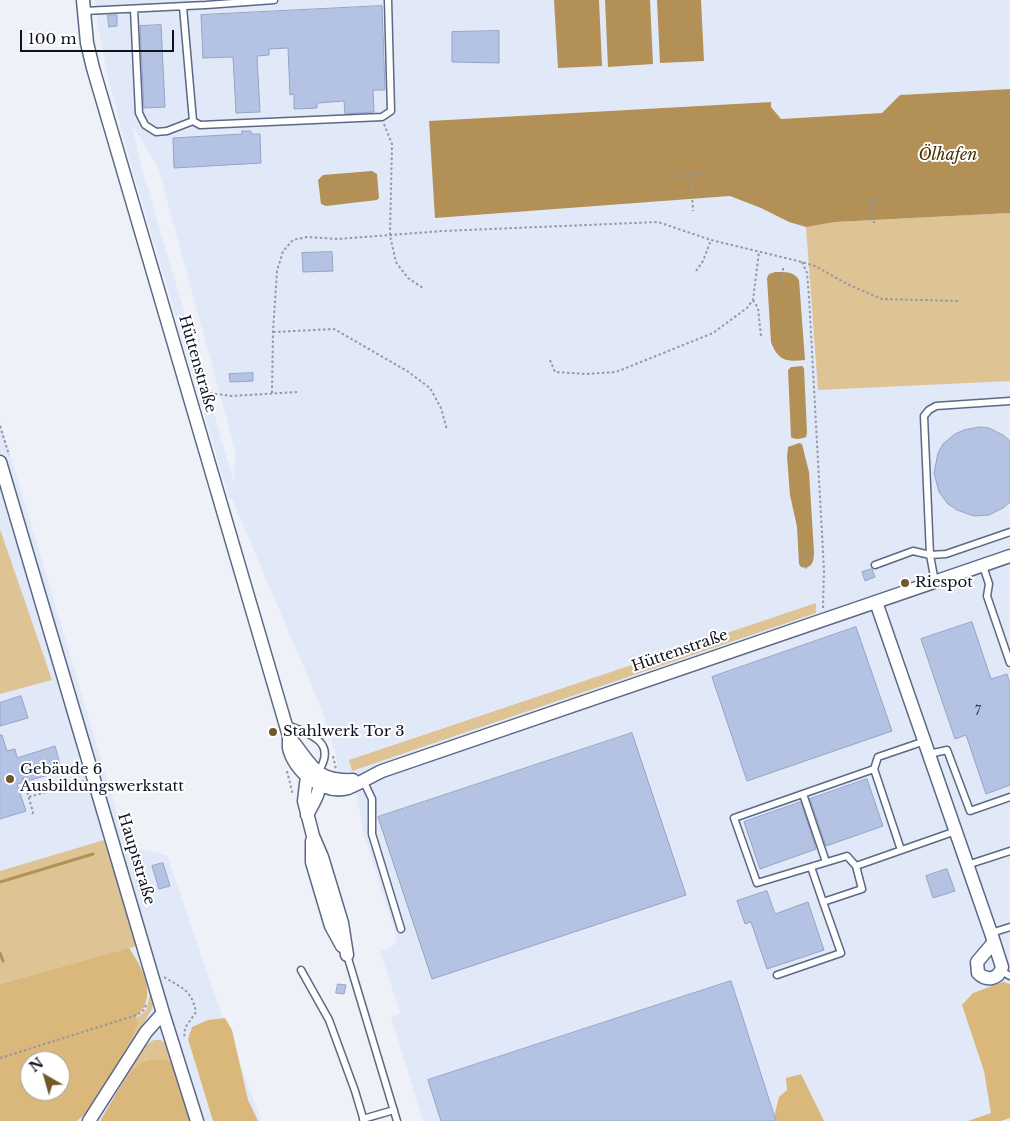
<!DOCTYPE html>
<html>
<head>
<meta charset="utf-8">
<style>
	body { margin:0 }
	#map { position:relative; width:1010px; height:1121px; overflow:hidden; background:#eef1f8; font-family:"Libre Baskerville",serif }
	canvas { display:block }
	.north { position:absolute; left:20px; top:1051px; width:50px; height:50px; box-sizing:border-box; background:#fff; border:1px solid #9fa1a5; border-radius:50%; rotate:322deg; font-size:14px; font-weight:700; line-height:20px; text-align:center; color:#0f131f }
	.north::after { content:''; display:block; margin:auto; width:18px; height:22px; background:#715829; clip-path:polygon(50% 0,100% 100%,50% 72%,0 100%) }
	.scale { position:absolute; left:20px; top:30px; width:154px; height:22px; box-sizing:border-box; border:2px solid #0f131f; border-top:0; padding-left:6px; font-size:15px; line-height:18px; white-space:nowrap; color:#0f131f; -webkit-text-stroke:4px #fff; paint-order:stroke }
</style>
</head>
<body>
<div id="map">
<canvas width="1010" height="1121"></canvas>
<div class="north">N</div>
<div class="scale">100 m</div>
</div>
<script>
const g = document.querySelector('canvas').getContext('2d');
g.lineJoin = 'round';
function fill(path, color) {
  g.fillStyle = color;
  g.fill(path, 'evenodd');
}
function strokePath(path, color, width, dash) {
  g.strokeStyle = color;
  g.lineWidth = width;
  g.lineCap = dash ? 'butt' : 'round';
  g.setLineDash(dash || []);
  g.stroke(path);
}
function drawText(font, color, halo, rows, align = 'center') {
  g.font = font + ' "Libre Baskerville",serif';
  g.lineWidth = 4;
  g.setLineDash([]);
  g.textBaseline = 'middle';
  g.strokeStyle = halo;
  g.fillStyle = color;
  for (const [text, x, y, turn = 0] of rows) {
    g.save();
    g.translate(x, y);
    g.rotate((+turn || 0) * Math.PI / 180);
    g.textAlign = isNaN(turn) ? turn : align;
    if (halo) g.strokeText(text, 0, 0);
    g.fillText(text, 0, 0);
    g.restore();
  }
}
const built = new Path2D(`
	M95 0H1010V89L900 95 882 113 781 119 771 107 770 102 429 121 436 218 730 196 761 208 789 222H835L1010 213V1121H423L391 1017 399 1014 400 1012 380 951 390 948 395 944 397 938 364 835 352 772 339 773 335 752 323 712 232 499 229 498 125 144 107 74 97 20ZM132 125 158 167 235 450 234 482 142 169Z
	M0 420 127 846 167 855 213 990 261 1121H0ZM30 1061H60V1091H30Z`);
const green = new Path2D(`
	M1010 213V381L818 390 806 227 835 222Z
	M0 529 52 680 0 694Z
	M816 603V613L352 771 349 760Z
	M104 840 137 946 0 984V871Z
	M148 982 154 999 152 1009 118 1066 139 1023 136 1018 146 1011 150 994Z
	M154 1040H160L166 1043 174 1063 137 1065 126 1077C133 1065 141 1046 154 1040Z`);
const forest = new Path2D(`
	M129 948C139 963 153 986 145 1005 143 1010 138 1013 136 1018L139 1023 118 1066 92 1108 77 1121H0V984ZM30 1061H60V1091H30Z
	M1003 982 1010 984V1118L1001 1121H968L991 1113 984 1071 962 1005 973 993Z
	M225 1018 232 1030 248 1100 258 1121H213L188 1039 192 1027 208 1020Z
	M149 1060H164L174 1063 193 1121H100L126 1077 137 1065Z
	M801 1074 824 1121H773L779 1097 787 1090 786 1078Z`);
const water = new Path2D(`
	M554 0H599L602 66 558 68Z
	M605 0H650L653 64 608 67Z
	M657 0H701L704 61 660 63Z
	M1010 89V213L835 222 806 227 789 222 761 208 730 196 435 218 429 121 771 102V107L781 119 882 113 900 95Z
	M372 171 377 174 379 198 377 200 326 206 321 204 318 180 323 175Z
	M775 272C784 272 794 271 799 280L805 360C787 362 778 361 771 342L767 278 769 274Z
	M802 366 804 368 807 433 806 437C802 439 794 440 791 437L788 370 791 367Z
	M799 443 802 444 809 472 814 552C814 561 812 570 801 567L799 564 797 527 790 495 787 457 788 447Z`);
const stream = new Path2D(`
	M0 882 93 854
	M0 953 3 961`);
const building = new Path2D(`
	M382 6 385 90H373L374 112 345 114 344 101 317 103V108L294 109V94L290 95 288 48 269 49V55L257 56 260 112 236 113 233 57 203 58 201 15Z
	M108 15H117V26L109 27Z
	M161 25 165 107 144 108 140 26Z
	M499 31V63L452 62V32Z
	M242 131H251V134H260L261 163 174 168 173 138 242 134Z
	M332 252 333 271 303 272 302 253Z
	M253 373V381L230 382 229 374Z
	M980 427 989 428 1003 435 1010 441V502L1003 508 989 515 974 516 957 510 948 504 939 492 934 473 938 453 943 444 955 434 964 430Z
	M872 569 875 577 865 581 862 572Z
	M972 622 991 679 1007 674 1010 684V785L986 794 966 735 955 739 921 639Z
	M856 627 892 731 747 781 712 677Z
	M21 696 28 718 0 726V703Z
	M632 733 686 895 432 979 378 817Z
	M0 735H2L7 751 15 749 17 758 55 746 62 771 17 784 26 811 0 819Z
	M867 779 883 826 826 846 810 799Z
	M801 802 816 849 760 869 744 822Z
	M163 863 170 886 159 889 152 866Z
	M947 869 955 891 933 898 926 876Z
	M767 891 775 914 808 902 824 950 767 969 751 922 745 924 737 901Z
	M731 981 776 1121H441L428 1080Z
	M338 984 346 985 344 994 336 993Z`);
const path = new Path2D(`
	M384 124 392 144 390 236 396 262 408 278 423 288
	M691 175 693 211
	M676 176 704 174
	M868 201 882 200
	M872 201 874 223
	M802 262 807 273 809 297 824 570 823 608
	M783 268V287
	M696 271 703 261 711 240
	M753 300 758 308 761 336
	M273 332 334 329 407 371 430 388 441 408 447 430
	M550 360 555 372 586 374 616 372 713 333 747 308 753 300 759 252
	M200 392 232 396 297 392
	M272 393 273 332 277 271 283 251 293 240 307 237 338 239 443 231 658 222 711 240 802 262 815 266 847 284 882 299 960 301
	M0 426 9 455
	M805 551 806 570
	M333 756 336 769
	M287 771 293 795
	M23 778 33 812 32 816
	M29 797 84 781
	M127 847C137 859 132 861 135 874 137 880 139 887 141 894
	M164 977C183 989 191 989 196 1012L185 1028 184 1039
	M0 1058 137 1015 144 1010 147 1003`);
const lane = new Path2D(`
	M183 7 193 121 200 125 382 117 391 111 388 0
	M134 9 139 113 145 125 156 132 167 131 193 121
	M84 11 206 5 274 0
	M875 565 913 551 930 555 946 554 1010 532
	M983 566 989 584 987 596 1010 663
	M935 582 930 555 924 416 929 410 936 406 1010 401
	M287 725C310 734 338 742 318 772
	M929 754 947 750 970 811 1010 797
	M874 769 734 818 757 883 847 856 856 866 956 831
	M363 780 372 799V834L401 929
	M803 794 826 862
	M901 850 874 769 878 757 925 741
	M967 865 1010 851
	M811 867 823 902
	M991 933 1010 927
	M347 955 397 1121
	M301 970 329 1020 355 1091 364 1121
	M1001 971 1010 976
	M777 975 841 953 823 902 862 889 856 866
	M363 1119 394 1110`);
const street = new Path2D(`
	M83 0 87 43 93 68 289 736C289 740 289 744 289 748 294 771 323 795 348 788 359 784 371 776 382 771L1010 556
	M0 462 163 1013 197 1121
	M876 602 991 933 1002 967C999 979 987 982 978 973L977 962 994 942
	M294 743C313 768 318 782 353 780
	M307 776 304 801 313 836 322 857 342 923 347 955
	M307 815C313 803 322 791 319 778
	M312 841V862L331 926 342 946
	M89 1121 146 1032 163 1013`);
const markers = [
	[905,583,5,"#715829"],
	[273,732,5,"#715829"],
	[10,779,5,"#715829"]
];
const numberNames = [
	["7",978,712]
];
const streetNames = [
	["Hüttenstraße",197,364,74],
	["Hüttenstraße",680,651,-19],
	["Hauptstraße",136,859,73]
];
const poiNames = [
	["Riespot",915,583],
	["Stahlwerk Tor 3",283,732],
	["Gebäude 6",20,770],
	["Ausbildungswerkstatt",20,787]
];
const waterNames = [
	["Ölhafen",948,155]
];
fill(built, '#e1e9f9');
fill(green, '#dec394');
fill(forest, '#dab77b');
fill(water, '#b39156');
strokePath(stream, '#b39156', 3);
fill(building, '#b4c3e4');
strokePath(building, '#96a4c4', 1);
strokePath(lane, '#5b6886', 9);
strokePath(street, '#5b6886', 15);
strokePath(path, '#9498a1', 2, [2.5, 2.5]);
strokePath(lane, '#fff', 6);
strokePath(street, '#fff', 12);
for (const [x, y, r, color] of markers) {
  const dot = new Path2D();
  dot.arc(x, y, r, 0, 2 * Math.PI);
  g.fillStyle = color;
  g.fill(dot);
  strokePath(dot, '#fff', 2);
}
drawText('12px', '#383f50', null, numberNames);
drawText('15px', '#0f131f', '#fff', streetNames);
drawText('15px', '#0f131f', '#fff', poiNames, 'left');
drawText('italic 16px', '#483000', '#fff', waterNames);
</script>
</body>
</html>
